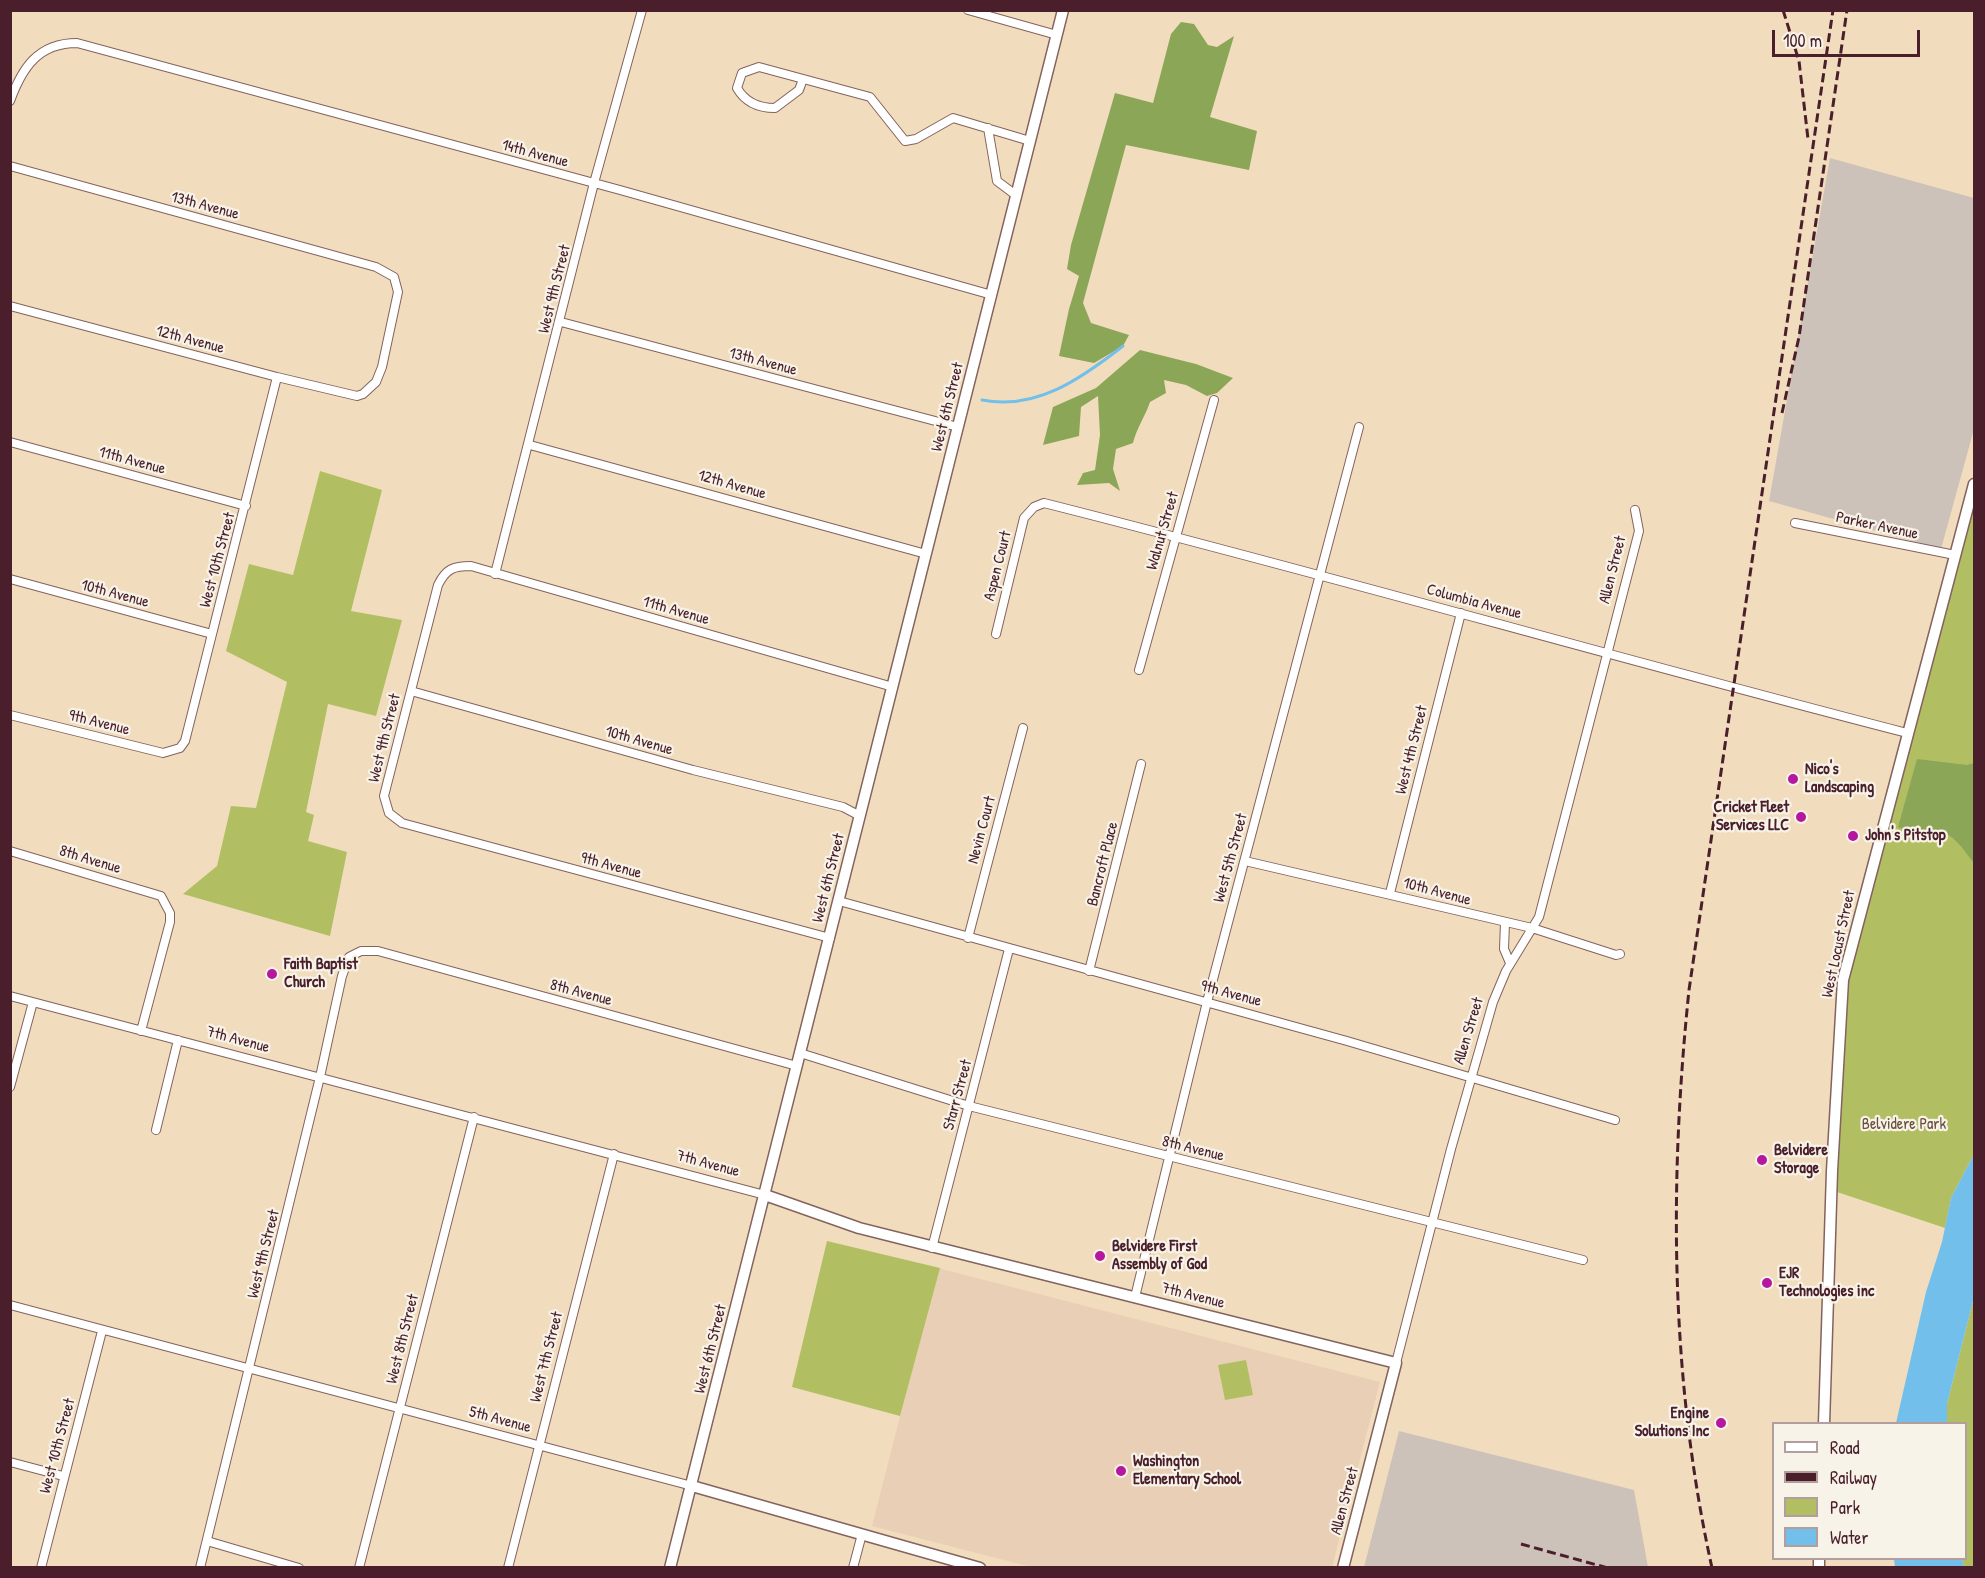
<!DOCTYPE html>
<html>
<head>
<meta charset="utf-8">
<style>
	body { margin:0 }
	#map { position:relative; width:1985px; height:1578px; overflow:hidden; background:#f1ddbd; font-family:"Patrick Hand",sans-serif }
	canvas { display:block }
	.frame { position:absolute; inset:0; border:12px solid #4a1f2b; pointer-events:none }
	.legend { position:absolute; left:1772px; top:1422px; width:195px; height:138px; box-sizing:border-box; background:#f7f3e8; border:2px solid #b29e9c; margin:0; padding:8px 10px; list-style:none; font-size:18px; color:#4a1f2b }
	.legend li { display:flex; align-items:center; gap:12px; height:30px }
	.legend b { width:30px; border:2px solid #b29e9c }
	.scale { position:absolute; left:1772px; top:30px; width:148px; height:27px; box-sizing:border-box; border:3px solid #4a1f2b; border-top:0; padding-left:8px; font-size:18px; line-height:21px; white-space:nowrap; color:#4a1f2b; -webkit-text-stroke:4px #f7f3e8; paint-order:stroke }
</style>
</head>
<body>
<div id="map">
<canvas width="1985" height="1578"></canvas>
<div class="frame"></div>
<ul class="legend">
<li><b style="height:8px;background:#fff"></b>Road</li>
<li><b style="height:8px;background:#4a1f2b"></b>Railway</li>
<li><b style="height:16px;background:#b1bf62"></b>Park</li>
<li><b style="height:16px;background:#72bfec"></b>Water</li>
</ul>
<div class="scale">100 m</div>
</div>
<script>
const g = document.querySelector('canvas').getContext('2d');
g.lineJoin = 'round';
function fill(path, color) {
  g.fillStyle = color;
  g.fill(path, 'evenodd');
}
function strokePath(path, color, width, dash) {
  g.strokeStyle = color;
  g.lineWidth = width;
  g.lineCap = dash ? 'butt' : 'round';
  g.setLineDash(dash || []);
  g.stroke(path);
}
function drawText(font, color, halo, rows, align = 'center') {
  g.font = font + ' "Patrick Hand",sans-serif';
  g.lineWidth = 4.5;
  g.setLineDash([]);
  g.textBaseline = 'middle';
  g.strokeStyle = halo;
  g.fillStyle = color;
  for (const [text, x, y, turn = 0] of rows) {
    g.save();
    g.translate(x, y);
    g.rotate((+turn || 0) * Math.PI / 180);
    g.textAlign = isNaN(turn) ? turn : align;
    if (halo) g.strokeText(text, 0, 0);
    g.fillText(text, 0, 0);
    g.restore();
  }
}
const built = new Path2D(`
	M938 1268 1380 1382 1332 1567H1031L872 1526Z`);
const industrial = new Path2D(`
	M1830 158 1974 198V429L1941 549 1769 501Z
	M1399 1431 1634 1490 1648 1567H1364Z`);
const green = new Path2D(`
	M320 471 382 490 351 611 402 620 376 716 328 704 306 812 314 815 308 841 347 852 330 936 183 894 217 866 231 806 256 808 287 682 226 651 249 564 293 575Z
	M1974 484V1154L1951 1198 1945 1228 1831 1190 1843 980Z
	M827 1241 940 1268 900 1416 792 1387Z
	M1974 1297V1567H1964L1962 1559 1966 1558V1424H1947V1404Z
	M1246 1360 1253 1395 1225 1400 1218 1365Z`);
const forest = new Path2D(`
	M1181 22 1194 24 1208 45 1217 47 1234 36 1210 117 1257 131 1249 170 1126 145 1083 303 1091 323 1129 335 1123 346 1094 363 1059 356 1069 309 1079 276 1067 269 1071 245 1115 93 1153 103 1171 34Z
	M1140 350 1196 364 1233 378 1217 393 1207 396 1186 385 1164 380 1166 393 1150 402C1145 417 1137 427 1133 443L1116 449 1113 469 1120 491 1109 483 1077 485 1083 473 1095 470 1100 435 1098 396 1081 407 1079 436 1043 445 1053 407 1096 388Z
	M1917 759 1967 765 1974 763V863C1964 851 1956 836 1940 831 1924 827 1920 838 1898 827Z`);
const water = new Path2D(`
	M1974 1154V1297L1947 1404V1423H1896L1926 1292 1942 1242 1951 1198Z
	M1894 1559H1962L1964 1567H1895Z`);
const stream = new Path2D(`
	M982 400C1036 411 1082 378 1123 346`);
const street = new Path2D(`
	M968 10 1057 35
	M803 79 799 90 775 108C759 108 745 102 737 88L742 73 759 67 870 97 905 141 916 139 953 118 1030 141
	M10 101C22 68 38 43 77 43L620 190 992 295
	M988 128 997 181 1017 196
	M10 166 376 267 394 277 398 292 382 367 376 382 363 394 357 396 277 377 10 306
	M561 322 958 427
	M10 442 246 506
	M530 445 926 554
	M1795 523 1955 555
	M495 574 594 183 642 10
	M10 579 212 634
	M996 634 1024 518 1034 507 1044 503C1333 576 1619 659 1907 733
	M1139 670 1214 400
	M411 691 693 770 843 807 860 816
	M10 715 163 753 180 748 185 741 277 377
	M10 851 161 896 170 913V922L141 1031
	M1245 861 1532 928 1616 955 1620 954
	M1390 893 1461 613
	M839 901 1347 1041 1615 1120
	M1505 923 1504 949 1510 963
	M830 938 402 823 389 813 384 796 438 585C446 569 453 566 471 566L893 687
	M968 938 1023 728
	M1089 971 1141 764
	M10 996 765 1195
	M800 1053 969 1106 1583 1260
	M10 1087 33 1002
	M156 1130 178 1040
	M932 1248 1009 949
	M1135 1297 1207 1002 1359 427
	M10 1305 692 1486
	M1396 1363 1451 1149 1493 1002 1506 971 1539 917 1639 531 1635 510
	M10 1462 63 1476
	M207 1541 299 1568
	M41 1568 102 1331
	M200 1568 320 1077 342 976 349 957 361 951H378L797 1066
	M359 1568 474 1117
	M508 1568 614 1154
	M853 1568 862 1534`);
const secondary = new Path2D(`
	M765 1195 859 1228 1396 1363 1343 1568
	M1824 1424 1832 1171 1843 980 1974 484
	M692 1486 980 1568
	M670 1568 1063 10
	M1819 1568V1558`);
const rail = new Path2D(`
	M1783 10 1799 61 1808 139
	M1782 413 1799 337 1847 10
	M1521 1544 1608 1568
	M1712 1568C1670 1377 1669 1183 1689 990L1833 10`);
const markers = [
	[1793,779,6,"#b5179e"],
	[1801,817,6,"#b5179e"],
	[1853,836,6,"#b5179e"],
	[272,974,6,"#b5179e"],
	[1762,1160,6,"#b5179e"],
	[1100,1256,6,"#b5179e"],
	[1767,1283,6,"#b5179e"],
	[1721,1423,6,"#b5179e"],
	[1121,1471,6,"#b5179e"]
];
const streetNames = [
	["14th Avenue",535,154,15],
	["13th Avenue",205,206,15],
	["West 9th Street",555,289,-76],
	["12th Avenue",190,340,15],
	["13th Avenue",763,362,15],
	["West 6th Street",948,407,-76],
	["11th Avenue",132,461,15],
	["12th Avenue",732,485,16],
	["Parker Avenue",1877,526,12],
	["Walnut Street",1163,531,-74],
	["West 10th Street",218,560,-75],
	["Aspen Court",998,566,-76],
	["Allen Street",1613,570,-76],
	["10th Avenue",115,594,15],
	["Columbia Avenue",1474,602,15],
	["11th Avenue",676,611,16],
	["9th Avenue",99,723,14],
	["West 9th Street",385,738,-76],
	["10th Avenue",639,741,16],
	["West 4th Street",1412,750,-76],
	["Nevin Court",982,830,-75],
	["West 5th Street",1231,858,-75],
	["8th Avenue",90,860,17],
	["Bancroft Place",1103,864,-76],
	["9th Avenue",611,866,15],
	["West 6th Street",829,878,-76],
	["10th Avenue",1437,892,15],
	["West Locust Street",1839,944,-78],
	["8th Avenue",581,993,15],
	["9th Avenue",1231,994,15],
	["Allen Street",1469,1031,-73],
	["7th Avenue",238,1040,15],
	["Starr Street",958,1095,-75],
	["8th Avenue",1193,1149,14],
	["7th Avenue",708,1164,15],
	["West 9th Street",264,1254,-76],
	["7th Avenue",1193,1296,14],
	["West 8th Street",403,1339,-76],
	["West 6th Street",711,1349,-76],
	["West 7th Street",547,1357,-76],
	["5th Avenue",500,1420,15],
	["West 10th Street",58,1446,-75],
	["Allen Street",1345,1501,-75]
];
const poiNames = [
	["Nico's",1805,770],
	["Landscaping",1805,788],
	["Cricket Fleet",1789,808,"right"],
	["Services LLC",1789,826,"right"],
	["John's Pitstop",1865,836],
	["Faith Baptist",284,965],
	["Church",284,983],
	["Belvidere",1774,1151],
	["Storage",1774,1169],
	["Belvidere First",1112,1247],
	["Assembly of God",1112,1265],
	["EJR",1779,1274],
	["Technologies inc",1779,1292],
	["Engine",1709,1414,"right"],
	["Solutions Inc",1709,1432,"right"],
	["Washington",1133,1462],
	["Elementary School",1133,1480]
];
const parkNames = [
	["Belvidere Park",1904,1125]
];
fill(built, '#e8cfb5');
fill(industrial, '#cdc2b9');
fill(green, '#b1bf62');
fill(forest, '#8ca658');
fill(water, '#72bfec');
strokePath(stream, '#72bfec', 3);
strokePath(street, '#84625e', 10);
strokePath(secondary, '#84625e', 13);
strokePath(street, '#fff', 8);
strokePath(secondary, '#fff', 10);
strokePath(rail, '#4a1f2b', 3, [9, 4.5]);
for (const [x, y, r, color] of markers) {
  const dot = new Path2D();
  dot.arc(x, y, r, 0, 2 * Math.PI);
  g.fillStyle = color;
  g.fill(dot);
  strokePath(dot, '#f7f3e8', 2);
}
drawText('16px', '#4a1f2b', '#f7f3e8', streetNames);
drawText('bold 16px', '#4a1f2b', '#f7f3e8', poiNames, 'left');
drawText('16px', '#694f3c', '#f7f3e8', parkNames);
</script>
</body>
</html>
